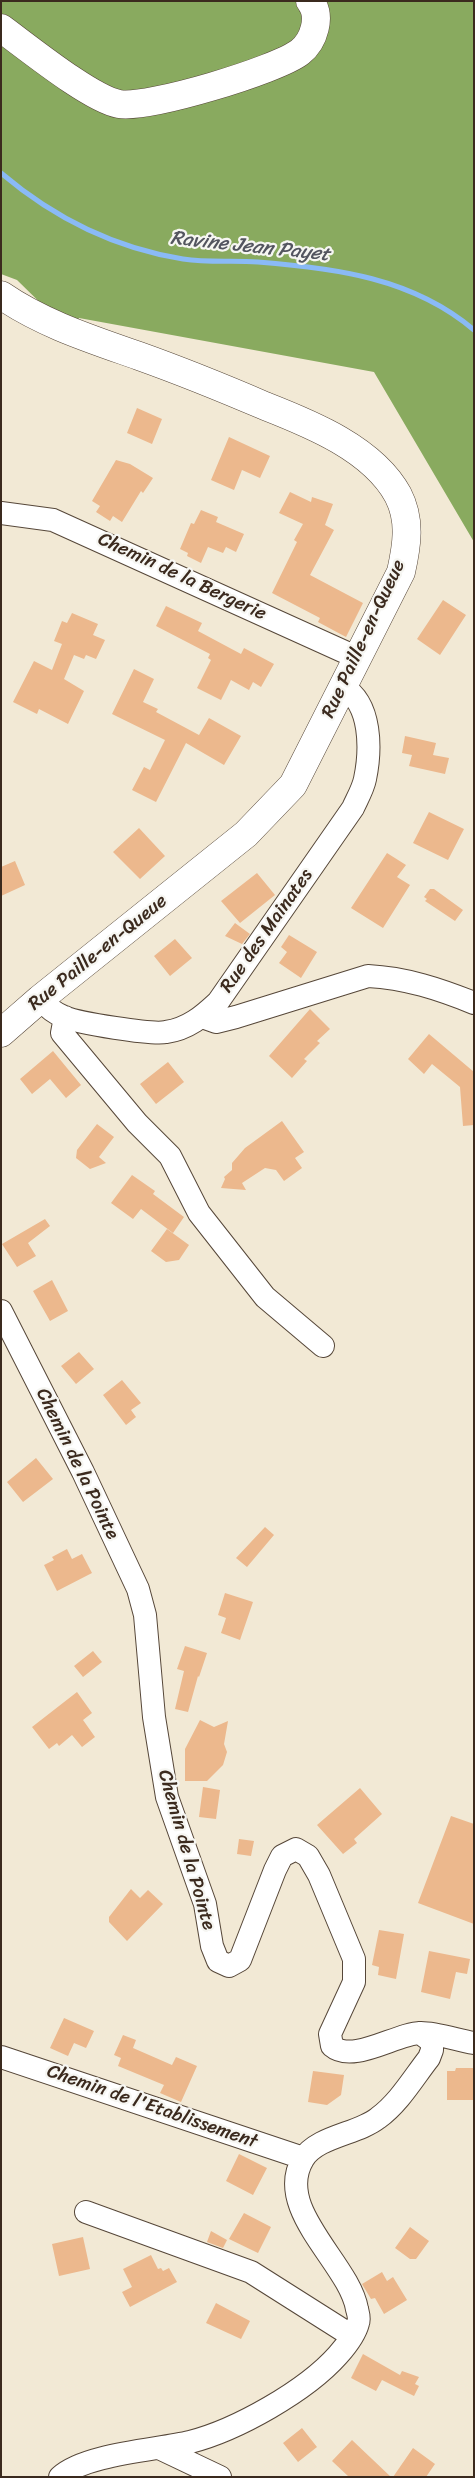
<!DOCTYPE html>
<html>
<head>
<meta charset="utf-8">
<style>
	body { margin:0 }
	#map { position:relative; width:475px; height:2478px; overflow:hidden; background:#f2e9d5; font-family:Sriracha,sans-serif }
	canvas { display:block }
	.frame { position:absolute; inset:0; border:2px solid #3b2a1e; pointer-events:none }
</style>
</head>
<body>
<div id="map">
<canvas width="475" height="2478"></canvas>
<div class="frame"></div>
</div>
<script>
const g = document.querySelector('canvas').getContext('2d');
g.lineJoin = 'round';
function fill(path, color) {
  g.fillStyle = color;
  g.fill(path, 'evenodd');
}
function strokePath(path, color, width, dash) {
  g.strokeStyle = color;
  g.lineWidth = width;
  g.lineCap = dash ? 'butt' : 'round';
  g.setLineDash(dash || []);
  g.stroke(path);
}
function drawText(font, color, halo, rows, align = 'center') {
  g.font = font + ' Sriracha,sans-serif';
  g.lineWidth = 4.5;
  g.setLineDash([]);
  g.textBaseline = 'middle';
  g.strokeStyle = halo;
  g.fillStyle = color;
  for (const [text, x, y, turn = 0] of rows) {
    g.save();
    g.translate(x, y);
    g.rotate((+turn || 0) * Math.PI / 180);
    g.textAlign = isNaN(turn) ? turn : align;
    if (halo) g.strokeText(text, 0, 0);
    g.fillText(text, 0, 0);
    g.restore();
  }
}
const forest = new Path2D(`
	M1 1H474V542L374 372 79 318 71 333 17 280 1 274Z`);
const stream = new Path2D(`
	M1 173C54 218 114 248 183 259 210 263 233 260 258 262 335 268 413 278 474 330`);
const building = new Path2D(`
	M137 408 162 419 152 444 127 433Z
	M229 437 270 456 260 478 242 470 234 490 211 480Z
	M116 460 130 464 153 478 143 493 141 491 122 522 113 516 110 521 96 512 100 506 92 501Z
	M290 492 311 502 312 497 333 504 325 525 334 530 310 575 363 603 346 637 318 622 320 618 272 593 297 542 294 540 303 524 279 513Z
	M201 510 218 517 216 522 244 534 236 552 226 547 223 553 208 547 201 563 187 556 188 553 180 549 191 523 194 524Z
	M443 600 466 615 440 655 417 639Z
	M166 606 202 623 198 631 241 654 244 648 274 664 261 687 253 682 249 690 231 680 221 700 197 688 211 660 208 658 210 654 156 626Z
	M72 613 98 624 93 635 105 640 96 659 86 655 84 659 74 655 64 679 84 691 68 724 39 709 37 714 13 702 34 661 52 670 62 644 54 641 62 621 67 623Z
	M134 669 154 679 143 702 158 709 156 712 199 735 209 718 241 736 224 765 186 743 156 802 132 790 144 767 150 770 165 740 112 714Z
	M405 736 436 743 433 755 449 758 445 774 409 766 412 755 402 753Z
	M429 812 464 829 448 860 413 843Z
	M139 828 165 856 140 879 113 852Z
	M387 853 406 865 397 877 410 885 383 928 351 908Z
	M15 861 25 885 1 896V867Z
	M257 873 275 895 240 923 221 901Z
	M430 889H434L463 910 455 921 425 901 427 899 424 897Z
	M235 923 250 934 242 944 225 936Z
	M289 935 317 952 301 978 279 963 287 952 281 947Z
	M175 939 192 958 170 976 154 956Z
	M310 1009 330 1029 317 1041 320 1043 304 1059 307 1061 292 1078 269 1056Z
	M429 1034 474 1072V1125L463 1126 460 1087 432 1064 424 1074 408 1059Z
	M53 1051 81 1085 66 1098 50 1079 32 1094 20 1079Z
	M168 1062 184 1082 156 1104 140 1084Z
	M282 1121 304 1152 295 1158 302 1168 284 1181 276 1170 265 1168 242 1183 246 1190 221 1188 225 1179 224 1177 232 1170V1163L245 1148Z
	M97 1124 114 1137 99 1157 106 1163 90 1169 76 1158 77 1150Z
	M132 1175 155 1191 153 1194 184 1217 173 1233 141 1209 133 1219 111 1203Z
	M45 1219 50 1226 28 1243 36 1256 17 1267 2 1244Z
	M167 1229 189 1245 179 1260 166 1262 151 1251Z
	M52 1280 68 1311 50 1321 33 1291Z
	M79 1352 94 1369 76 1384 61 1366Z
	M122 1380 141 1403 131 1410 136 1417 126 1425 103 1395Z
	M36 1458 53 1479 23 1502 7 1482Z
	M265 1527 274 1535 247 1567 236 1558Z
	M67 1549 72 1559 82 1554 92 1573 57 1591 44 1565 54 1560 52 1557Z
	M225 1593 253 1602 240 1640 221 1633 226 1618 218 1615Z
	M185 1646 207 1653 199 1677 198 1676 188 1712 175 1709 184 1671 177 1669Z
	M93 1651 102 1662 83 1677 74 1666Z
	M77 1692 92 1713 83 1720 95 1737 82 1747 72 1735 59 1746 57 1743 49 1749 32 1727Z
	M200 1720 214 1727 228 1721 224 1744 227 1752 223 1765 207 1781H185V1749Z
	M203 1787 220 1790 216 1819 199 1817Z
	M360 1788 382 1814 354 1839 357 1843 343 1854 317 1825Z
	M451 1816 474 1824V1924L418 1903Z
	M239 1839 254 1841 251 1856 237 1854Z
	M131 1889 140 1898 148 1890 163 1904 127 1941 109 1922V1917Z
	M379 1930 404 1934 396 1979 378 1975 379 1967 372 1965Z
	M429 1951 470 1959 467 1974 456 1972 450 1999 421 1992Z
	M64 2018 94 2031 86 2048 74 2043 68 2056 50 2048Z
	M123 2035 136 2040 133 2048 172 2065 176 2057 197 2066 181 2102 160 2093 164 2085 118 2066 121 2058 114 2055Z
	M456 2068H474V2100H447V2071H455Z
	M313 2071 344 2075 341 2095 327 2105 308 2102Z
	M239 2154 267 2168 253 2195 226 2181Z
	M244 2213 271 2227 258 2253 229 2239Z
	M410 2227 429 2241 416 2259H410L395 2248Z
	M211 2231 227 2240 223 2248 207 2242Z
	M83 2237 90 2269 59 2276 52 2244Z
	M151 2255 158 2269 161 2268 163 2271 169 2268 177 2282 130 2307 122 2292 132 2287 123 2269Z
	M382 2272 387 2281 393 2277 407 2300 384 2314 375 2298 371 2299 362 2284Z
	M216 2303 250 2321 241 2339 206 2323Z
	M363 2354 400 2375 402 2371 419 2377 415 2384 419 2386 414 2396 382 2380 376 2391 351 2378Z
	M302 2428 317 2447 298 2462 283 2443Z
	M352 2440 391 2477H349L332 2461Z
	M413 2448 435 2464 426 2477H393Z`);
const minor = new Path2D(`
	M1 513 53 520 358 658
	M40 999C46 1006 54 1013 64 1017 78 1023 152 1035 166 1032 188 1029 203 1016 218 1002L353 808C357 799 363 789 365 779 371 750 372 704 343 687
	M65 1017 62 1033 137 1123 170 1156 199 1213 265 1297 323 1346
	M202 1017 216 1022 236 1017 368 976C406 978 439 989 474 1003
	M1 1311 83 1472 138 1589 145 1615 154 1717 167 1797 205 1904 212 1946 218 1961 229 1966 240 1960 275 1870 282 1856 296 1849 308 1856 319 1875 354 1959V1982L330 2034 332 2046C353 2064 397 2033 421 2033 437 2033 457 2040 474 2043
	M1 2057 303 2158
	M86 2212 251 2272 352 2336
	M159 2448 220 2477
	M60 2477C85 2454 156 2450 190 2442 237 2430 306 2391 338 2355 346 2346 355 2335 358 2323 360 2319 358 2313 357 2309 349 2263 273 2209 303 2159 317 2136 358 2134 378 2118 399 2103 414 2077 429 2058L432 2050V2042L420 2033`);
const major = new Path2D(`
	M1 28C27 47 91 99 119 104 148 109 277 70 300 52 314 41 322 16 310 1
	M1 295C43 324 91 339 139 356 181 371 223 388 265 406 311 424 373 449 398 495 411 520 407 545 401 572L293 785 246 834 40 999 1 1033`);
const streetNames = [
	["Chemin de la Bergerie",182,577,25],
	["Rue Paille-en-Queue",364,639,-65],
	["Rue des Mainates",267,931,-55],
	["Rue Paille-en-Queue",98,953,-39],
	["Chemin de la Pointe",77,1464,64],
	["Chemin de la Pointe",186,1850,74],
	["Chemin de l'Etablissement",152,2107,19]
];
const waterNames = [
	["Ravine Jean Payet",250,247,6]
];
fill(forest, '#89aa5f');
strokePath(stream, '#8abaf6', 5);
fill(building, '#ecb88d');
strokePath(minor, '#564739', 24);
strokePath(major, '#564739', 29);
strokePath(minor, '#fff', 22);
strokePath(major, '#fff', 28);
drawText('19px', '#3b2a1e', '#f6f6f2', streetNames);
drawText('italic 20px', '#53555f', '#f6f6f2', waterNames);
</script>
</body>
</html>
